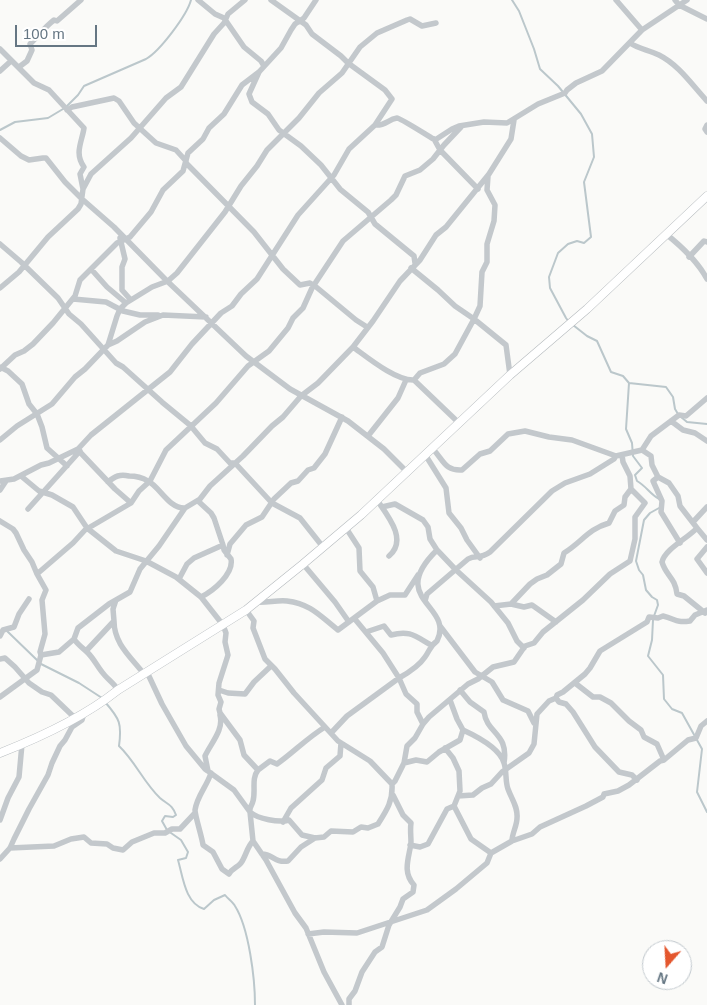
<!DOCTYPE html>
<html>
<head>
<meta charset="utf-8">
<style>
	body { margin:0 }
	#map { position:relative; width:707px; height:1005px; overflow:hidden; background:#fafaf8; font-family:Helvetica,sans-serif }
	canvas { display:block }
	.north { position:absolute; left:642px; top:940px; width:50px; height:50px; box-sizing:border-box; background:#fff; border:1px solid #c1c8cd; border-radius:50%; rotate:199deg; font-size:14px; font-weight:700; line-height:20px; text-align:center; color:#657683 }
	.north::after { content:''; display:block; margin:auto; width:18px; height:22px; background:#e4572e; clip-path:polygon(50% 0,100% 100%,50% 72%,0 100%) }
	.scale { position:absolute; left:15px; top:25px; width:82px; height:22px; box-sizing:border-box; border:2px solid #657683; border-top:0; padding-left:6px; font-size:15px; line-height:18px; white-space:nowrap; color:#657683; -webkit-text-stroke:4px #fff; paint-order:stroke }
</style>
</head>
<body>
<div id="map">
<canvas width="707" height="1005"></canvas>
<div class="north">N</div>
<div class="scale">100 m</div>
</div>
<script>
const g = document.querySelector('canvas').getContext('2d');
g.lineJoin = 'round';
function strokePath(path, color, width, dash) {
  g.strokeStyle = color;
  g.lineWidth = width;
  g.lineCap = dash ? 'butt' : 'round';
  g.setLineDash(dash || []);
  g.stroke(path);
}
const stream = new Path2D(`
	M512 0 519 11 534 49 540 69 558 86 581 114 592 134 594 157 584 182 591 237 584 243 577 241 568 244 558 253 549 277 550 288 566 318 569 322
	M67 106 78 95 84 86 146 59C160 51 187 15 191 0
	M0 130 15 122 48 118 63 109
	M573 325 587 336 597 341 611 372 623 376 629 383 666 387 673 397 675 409 678 414
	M629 383 626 429 632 443 633 456 642 468 635 475 637 481C646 486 650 494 659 499
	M681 417 687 422 707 424
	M654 616 658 605 657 600 652 597 646 590 643 575 639 570 636 561 644 520 650 513 659 508
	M653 620 652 640 648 656 663 675 664 699 672 709 682 713 702 749 697 792 707 812
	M7 631 38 661
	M41 664 79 683 102 698
	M105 702C120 719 122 724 119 746 135 761 144 783 160 798 168 805 172 804 176 815L173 817 165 816 162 821 167 830
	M171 833 181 840 188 852 186 858 178 860C183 877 185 903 204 909L214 900 225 895C228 899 233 902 235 906 249 928 255 979 255 1005`);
const minor = new Path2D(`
	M198 0 215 14 224 18 244 47 261 61 264 66
	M616 0 642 30
	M675 0 679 5 707 19
	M630 43C639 49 649 50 659 55 679 65 692 85 707 101
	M0 49 34 83 49 90 84 128C82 142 74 153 84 167L80 174 83 189
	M19 67 27 61 32 50 30 44C38 36 46 26 54 20L57 21 81 0
	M0 71 11 61
	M259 72 249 94 252 102 268 114 279 130 301 146 321 165 340 189 368 212 375 224 414 256 415 263
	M67 110 72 107 114 98 119 101 134 123 156 143 176 150 186 161
	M375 125C386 126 388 119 397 118 400 118 430 137 435 140L452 129 459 126 484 122 507 123 538 104 565 93 567 90 576 83 602 71 642 30 687 0
	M707 125 705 129 707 132
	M0 138 21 156 29 160 43 158H46L65 182 82 199 114 227 166 280 246 356 290 389 348 421 384 449 408 473
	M434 139 440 150 478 189
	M186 163 254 232 283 269 300 285 310 283 315 286 356 320 367 327
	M666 234C681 246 698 262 707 279
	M120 238 125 259 122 267V290L130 299
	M0 244 21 262 58 298 69 314 81 324 116 363 123 367 162 402 190 425 205 443 217 449 230 463H235L272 503 300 518 323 547
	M689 257 704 241 707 242
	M411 268 438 290 455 306 474 319 506 345 510 375
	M91 269 107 287 126 303
	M0 288 19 272 48 237 78 209 81 204 83 189 91 174 131 138 166 98 181 87 214 34 224 23 228 14 245 0
	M73 299 106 302 123 311 140 315H158
	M108 345 117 316 120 309 126 303 152 287 168 281 177 273 225 212 241 186 257 166 267 150 299 118 319 93 342 73 360 47 377 33 407 20 410 19 422 26 436 23
	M353 347C367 357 396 381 414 380L460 424
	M0 367 8 371 22 384 29 404 37 414 42 427 47 448 67 466
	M0 369 15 355 24 351 33 344 53 323 75 296 80 280 117 243 130 237 151 212 163 190 183 171 188 153 203 139 209 128 224 114 242 85 259 72 281 48 291 30 295 24 304 18 316 0
	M414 380 420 373 444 364 455 354 474 319 480 306 482 272 487 262V244L494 221 495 205 487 190 488 176
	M671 421 683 430 695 433 707 441
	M368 436 398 398 406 380
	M0 440 17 426 52 404 75 377 85 369 108 345 117 341 145 322 163 315 206 317
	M433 449C444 461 445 471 462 470L480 454 490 451 508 434 525 431 549 437 572 440 616 456 642 450 651 436 679 415 686 416 707 398
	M78 450 115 489 131 503
	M642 450 651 456 652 465 658 477 669 483 678 496 680 506 697 528C688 538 665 549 662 562 666 576 675 577 677 594L684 596 705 613
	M426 456 446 488 449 513 461 528 467 540 480 558
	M21 476 39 491 52 495 73 507 87 528 116 551 146 561 176 577 201 597
	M658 477 653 481 662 501 661 512 680 543
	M0 481 14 479 41 465 49 463 78 449 91 435 170 372 192 344 221 313 232 306 241 294 257 279 298 215 334 175 349 149 375 125 392 99 385 90 348 63 341 56 312 34 306 25 271 0
	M108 482C115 476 120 474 129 476 136 476 143 478 148 481 160 487 169 509 185 508
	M0 490 6 481
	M377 500C388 516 408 540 389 556
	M382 507 395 504 423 520 428 527 430 539 437 550 456 570 491 602 508 623 517 641 524 648
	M28 509 80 451
	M0 521 13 529 16 533 24 550 32 562 37 574
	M693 522 707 507
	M697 528 707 540
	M223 545 224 550 231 559C234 574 213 591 201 597L223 625 226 633 225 642 228 655 219 683 218 695 221 702 219 709 220 713 240 740 244 755 258 770C251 779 256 790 253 801 252 806 249 807 250 812 258 819 279 823 289 820L302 835 315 838 324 837 331 831 353 832 361 827 368 828 378 824C387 810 393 801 392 784
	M707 547 697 559 707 573
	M227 555 230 544 246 525 262 517 274 499 291 483 298 481 308 470 314 468 325 454 342 417
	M303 564 335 602 349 622
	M179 579 187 564 194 558 223 545 214 518 211 513 198 501
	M377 601 390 595H405L418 575
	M425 601 427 594 468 559C476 554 479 560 490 552L552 491 565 483 590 474 614 459 616 456
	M255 602C267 603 276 600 287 601 311 604 320 616 338 630L377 601 373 587 360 571 359 548 346 528
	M511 604 530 584 537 579 547 575 561 564 564 553C582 542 588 529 609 523L615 511 624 505 625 497 631 489
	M494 606 511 604 524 607 532 605 556 622
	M246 610 254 621 253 628 265 659 275 669 294 693 338 741 370 761 392 784 395 781 404 763 407 746 415 738 423 724 429 717 468 684 478 679 493 667 514 662 525 646 534 643 543 632 583 600 610 574 630 561 635 539V517L645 503 631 489 630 476 623 462 622 455
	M354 618 383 653 399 678C408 673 419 666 425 657 430 650 430 646 437 641 455 605 386 600 437 550
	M114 621C114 644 131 657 144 674
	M440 626 475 672 492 682 503 700 528 711 534 723
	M366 632 384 626 391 635C410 630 415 636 431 645
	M0 636 3 630 14 627 19 614 29 599
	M86 651 114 621 113 609 116 600
	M41 655 40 652 45 634 42 600 46 590 37 574 73 543 85 530 131 503 139 491 150 481 166 450 216 403 248 366 269 351 288 328 293 318 303 308 312 288 343 241 391 200 396 195 405 176 420 170 433 159 444 145 461 127
	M0 659 5 658 15 667 29 683 42 692 51 695 75 718
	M147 672 162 704 186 746 205 769 234 790 250 812 253 841 266 860 295 913 306 928 324 972 342 1005
	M118 690C114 683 107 679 102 672 97 666 94 659 88 653 83 648 78 645 74 639L78 628 109 604 130 592 140 569 159 546 185 508 200 499 210 486 243 456 272 426 283 417 301 396 318 383 353 347 373 321 400 281 420 260 436 235 446 227 489 174 511 139 514 120
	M219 690 228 693 245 694 254 682 271 666
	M460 690 470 702 484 712C487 734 509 733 504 763
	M0 697 37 670 41 655 59 652 74 639
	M556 698 559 702 566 704 573 712 595 747 619 772 632 775 637 780
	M331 733 347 716 399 678 406 694 417 704V712L423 724
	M664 760 688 740 696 738 701 726 707 721
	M404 763 416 760 427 762 439 752 460 740 463 730 457 719 450 700
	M258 770 270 761 277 764C294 752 307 738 325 727
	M208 771 205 756C211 743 224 730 220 715
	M211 773C207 786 197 796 195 810 195 816 202 837 203 845L213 852 222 869 229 874C232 868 237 868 241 863 246 856 247 847 253 841
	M458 796 473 795 482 788 491 784 502 772 529 753 534 744 537 714 549 701 556 698 557 695 563 692 585 674 590 668 600 651 647 622 649 617 658 618 663 616C676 619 675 623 690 621L695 615 707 610
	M454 806 471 839 491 853
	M0 820 8 798 19 777 22 744
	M283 822 291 808 322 780 326 768 340 756 341 743
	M512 841 532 834 540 827 586 806 603 797 604 794 618 791 629 785 660 761 664 760 657 744 644 737 641 730 629 721 611 703 600 697H593L575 683
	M410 845 420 847 428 844 447 809 454 806 460 791 459 771 453 758 445 748
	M10 848 54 846 71 839 84 837 91 843 107 844 113 848 123 850 132 842 154 833H165L172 829H180L195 813
	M262 854C273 854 274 863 288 861L301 847 315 838
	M0 859 10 848 14 839 29 809 48 775 52 763 60 746 65 740 72 727 82 720 84 713
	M308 934 324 932 357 933 427 910 456 889 487 863 491 853 512 841C512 833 517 826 517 818 518 807 512 800 508 789 505 781 507 772 504 763 500 748 476 736 463 730
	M349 1005V999L355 991 362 972 375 952 382 947 389 925 400 907 403 899 413 892 414 885C402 872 409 858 411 843 411 836 410 829 411 823L403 815 393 795`);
const highway = new Path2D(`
	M0 753C41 737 84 717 118 690L246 610 303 564 361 515 510 375 587 309 707 196`);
strokePath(stream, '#bbc7cb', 2);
strokePath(highway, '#b4b9bd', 9);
strokePath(minor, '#c3c8cc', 5.5);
strokePath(highway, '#fff', 8);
</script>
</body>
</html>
